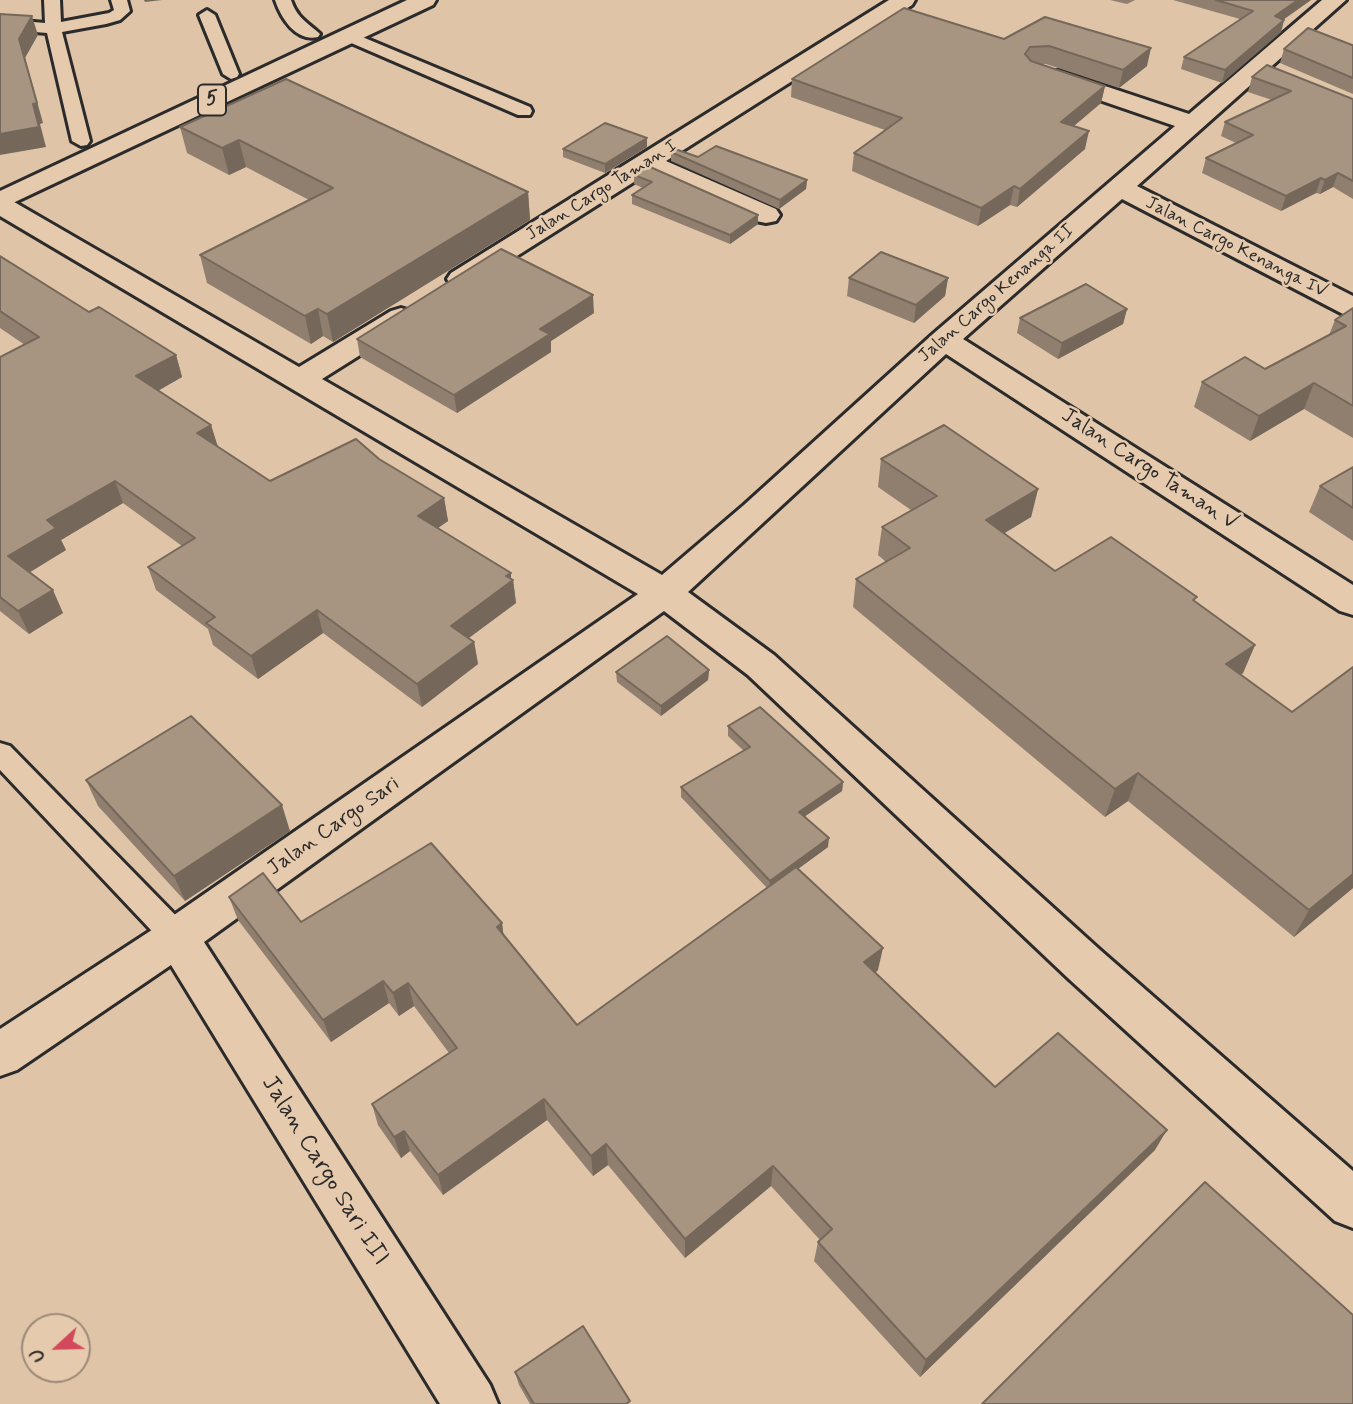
<!DOCTYPE html>
<html>
<head>
<meta charset="utf-8">
<style>
	body { margin:0 }
	#map { position:relative; width:1353px; height:1404px; overflow:hidden; background:#dfc4a8; font-family:Mynerve,sans-serif }
	canvas { display:block }
	.north { position:absolute; left:21px; top:1313px; width:70px; height:70px; box-sizing:border-box; background:#e6caad; border:2px solid #9b8a79; border-radius:50%; rotate:248deg; font-size:19px; font-weight:700; line-height:28px; text-align:center; color:#2b2b2b }
	.north::after { content:''; display:block; margin:auto; width:24px; height:32px; background:#d1495b; clip-path:polygon(50% 0,100% 100%,50% 72%,0 100%) }
</style>
</head>
<body>
<div id="map">
<canvas width="1353" height="1404"></canvas>
<div class="north">U</div>
</div>
<script>
const g = document.querySelector('canvas').getContext('2d');
g.lineJoin = 'round';
function strokePath(path, color, width, dash) {
  g.strokeStyle = color;
  g.lineWidth = width;
  g.lineCap = dash ? 'butt' : 'round';
  g.setLineDash(dash || []);
  g.stroke(path);
}
function fill(path, color) {
  g.fillStyle = color;
  g.fill(path, 'evenodd');
}
function drawText(font, color, halo, rows, align = 'center') {
  g.font = font + ' Mynerve,sans-serif';
  g.lineWidth = 5;
  g.setLineDash([]);
  g.textBaseline = 'middle';
  g.strokeStyle = halo;
  g.fillStyle = color;
  for (const [text, x, y, turn = 0] of rows) {
    g.save();
    g.translate(x, y);
    g.rotate((+turn || 0) * Math.PI / 180);
    g.textAlign = isNaN(turn) ? turn : align;
    if (halo) g.strokeText(text, 0, 0);
    g.fillText(text, 0, 0);
    g.restore();
  }
}
const lane = new Path2D(`
	M44 0H60L61 22 109 13 114 10 111 0H127L130 11 120 20 106 24 62 32 90 141 87 145 81 146 72 141 47 33 0 29V19L45 23Z
	M275 0H291C297 18 307 22 320 34L318 37C296 42 281 18 275 0Z
	M207 10 215 15 239 74 237 77 231 79 223 74 199 15Z
	M348 31 530 107 532 111 530 115H518L342 39 340 36 342 33Z
	M0 743 10 746 188 928 192 937 188 946 177 950 166 946 0 770Z`);
const street = new Path2D(`
	M889 0H915L912 5 666 161 776 209 780 215 776 221 766 223 756 221 648 173 471 285 461 288 451 285 447 279 451 273Z
	M1322 0H1346L1137 186 1353 296V317L1343 314 1122 199 963 339 1353 585V615L1340 611 946 354 688 592 774 655 1100 950 1353 1171V1228L1335 1221 1068 978 748 675 664 611 204 942 490 1385 498 1404H440L171 965 17 1070 0 1076V1029L161 924 638 594 0 216V197L9 199 299 367 391 311 401 308 411 311 416 317 411 323 322 379 662 575 744 505 933 334 1175 126 1044 81 1040 76 1044 71H1060L1189 114Z`);
const highway = new Path2D(`
	M407 0H436L433 5 0 209V191Z`);
const wall = new Path2D(`
	M1110 0H1135L1127 4Z
	M1173 0H1311L1283 20H1284L1281 32 1222 83 1181 69 1184 57 1240 19Z
	M1045 17 1147 66 1119 88 1046 64H1040L1105 86 1101 103 1074 126 1085 149 1017 207 1010 205 978 226 852 171 854 153 885 130 791 97 792 79 1004 39Z
	M1352 45H1353V94L1280 63 1284 49Z
	M1252 77 1353 99V199L1333 187 1320 194 1316 193 1281 211 1202 173 1206 158 1236 143 1221 136 1225 122 1272 100 1248 92Z
	M180 127 528 192 530 220 333 342 323 336 311 344 207 283 200 255 309 200 246 167 229 175 187 153Z
	M647 138V147L605 173 563 157V149Z
	M671 152 807 180 806 189 779 209 671 161Z
	M634 175 758 224 730 244 632 204V195L643 188 634 184Z
	M0 256 89 312 176 355 182 377 158 391 211 425 217 446 270 481 379 459 444 498 448 521 438 528 511 573V579L513 580 516 603 469 638 474 642 478 664 422 707 323 633 258 679 213 645 208 629 156 590 148 567 182 546 123 503 61 540 66 550 29 572 63 613 29 634 0 611V357L25 345 0 328Z
	M849 278H948L945 296 914 323 847 296Z
	M1353 308V438L1304 409 1250 441 1194 407 1202 382 1265 369 1329 335 1335 320Z
	M1127 309 1123 324 1058 359 1017 333 1020 318Z
	M594 313 551 341V352L457 413 360 357 357 339Z
	M881 459 1038 489 1031 517 1004 533 1055 571 1195 602 1255 645 1243 673 1241 675 1292 712 1353 667V888L1294 937 1128 801 1105 817 853 607 856 579 886 562 878 555 882 527 911 510 878 487Z
	M1353 467V541L1309 512 1320 486Z
	M709 670 708 680 661 716 617 682 616 672Z
	M728 726 843 782 842 791 805 816 828 847 798 869 878 970 875 973 995 1087 1155 1150 920 1377 814 1261 818 1242 820 1240 771 1186 685 1258 608 1165 593 1176 547 1120 443 1195 410 1151 401 1158 378 1125 372 1104 449 1053 414 1006 399 1016 389 1003 331 1042 238 920 229 897 301 922 502 923 503 935 577 1025 767 888 681 797V787L744 751 728 736Z
	M86 780 290 831 185 901 98 806Z
	M515 1372 630 1404H530L519 1385Z`);
const shadedWall = new Path2D(`
	M144 0H162L145 2Z
	M1298 0H1311L1271 28 1275 16Z
	M32 16 38 35 25 58 43 123 40 124 46 147 0 155V134L19 39Z
	M1284 20 1281 32 1222 83 1225 70Z
	M1151 48 1147 66 1119 88 1123 70Z
	M1105 86 1101 103 1057 140 1061 122Z
	M1089 131 1085 149 1017 207 1020 189Z
	M647 138V147L605 173V164Z
	M239 140 246 167 229 175 222 148Z
	M1338 173 1333 187 1320 194 1325 180Z
	M1321 178 1316 193 1281 211 1286 196Z
	M807 180 806 189 779 209 780 200Z
	M1014 186 1010 205 978 226 981 208Z
	M528 192 530 220 333 342 327 314Z
	M758 215V224L730 244V235Z
	M948 278 945 296 914 323 916 305Z
	M593 295 594 313 551 341V352L457 413 454 395 540 329Z
	M318 309 323 336 311 344 305 316Z
	M1127 309 1123 324 1058 359 1062 343Z
	M176 355 182 377 143 399 136 376Z
	M1314 383 1304 409 1250 441 1259 416Z
	M211 425 218 447 197 433Z
	M115 481 123 503 61 540 66 550 19 579 8 556 47 520Z
	M1038 489 1031 517 980 548 986 520Z
	M444 498 448 521 422 539 418 516Z
	M511 573V581L513 580 516 603 455 648 451 626Z
	M53 590 63 613 29 634 18 611Z
	M317 610 323 633 258 679 251 656Z
	M474 642 478 664 422 707 417 684Z
	M1255 645 1243 673 1215 692 1226 664Z
	M709 670 708 680 661 716V706Z
	M1138 773 1128 801 1105 817 1115 789Z
	M843 782 842 791 798 821 799 812Z
	M282 805 290 831 185 901 174 876Z
	M829 838 828 847 769 890 770 881Z
	M1353 874V888L1294 937 1309 910Z
	M502 923 505 946 497 927Z
	M883 948 878 970 860 985 864 962Z
	M383 981 389 1003 331 1042 323 1020Z
	M408 983 414 1006 399 1016 393 993Z
	M544 1099 547 1120 443 1195 438 1175Z
	M1167 1130 1155 1150 920 1377 926 1360Z
	M404 1131 410 1151 401 1158 394 1137Z
	M606 1144 608 1165 593 1176 591 1156Z
	M773 1166 771 1186 685 1258V1239Z`);
const building = new Path2D(`
	M1216 0H1298L1275 16 1284 20 1225 70 1184 57 1253 11Z
	M904 8 1004 39 1045 17 1151 48 1123 70 1049 46 1030 47 1025 54 1031 61 1105 86 1061 122 1089 131 1020 189 1014 186 981 208 854 153 902 118 792 79Z
	M0 14 32 16 19 39 37 103 33 104 39 127 0 134Z
	M1308 28 1352 45H1353V78L1284 49Z
	M1267 65 1353 99V181L1338 173 1325 180 1321 178 1286 196 1206 158 1253 135 1225 122 1291 91 1252 77Z
	M286 79 528 192 327 314 318 309 305 316 200 255 333 188 239 140 222 148 180 127Z
	M605 123 647 138 605 164 563 149Z
	M716 146 807 180 780 200 671 152 675 149 698 157Z
	M648 166 758 215 730 235 632 195 652 182 634 175Z
	M501 249 593 295 540 329 550 334 454 395 357 339Z
	M881 252 948 278 916 305 849 278Z
	M0 256 89 312 99 307 176 355 136 376 211 425 197 433 270 481 356 439 379 459 444 498 418 516 511 573 506 576 513 580 451 626 474 642 417 684 317 610 251 656 206 623 215 617 148 567 195 538 115 481 47 520 56 528 8 556 53 590 18 611 0 597V357L39 337 0 311Z
	M1086 284 1127 309 1062 343 1020 318Z
	M1353 308V406L1314 383 1259 416 1202 382 1245 357 1265 369 1346 326 1335 320Z
	M944 425 1038 489 986 520 1055 571 1111 537 1197 597 1193 600 1255 645 1226 664 1292 712 1353 667V874L1309 910 1138 773 1115 789 856 579 910 548 882 527 937 496 881 459Z
	M1353 467V508L1320 486Z
	M667 636 709 670 661 706 616 672Z
	M760 707 843 782 799 812 829 838 770 881 681 787 750 747 728 726Z
	M191 716 282 805 174 876 86 780Z
	M431 843 502 923 497 927 577 1025 796 867 883 948 864 962 995 1087 1058 1033 1167 1130 926 1360 818 1242 832 1229 773 1166 685 1239 606 1144 591 1156 544 1099 438 1175 404 1131 394 1137 372 1104 457 1048 408 983 393 993 383 981 323 1020 229 897 263 873 301 922Z
	M1205 1182 1353 1315V1404H982Z
	M583 1326 630 1401 626 1404H534L515 1372Z`);
const farStreetnames = [
	["Jalan Cargo Taman I",602,191,-32],
	["Jalan Cargo Kenanga IV",1236,248,27],
	["Jalan Cargo Kenanga II",997,294,-41]
];
const shields = [
	[212,100,28]
];
const shieldNames = [
	["5",212,100]
];
const streetNames = [
	["Jalan Cargo Taman V",1149,470,33],
	["Jalan Cargo Sari",334,827,-35]
];
const nearStreetnames = [
	["Jalan Cargo Sari III",324,1171,58]
];
strokePath(lane, '#2b2b2b', 6);
strokePath(street, '#2b2b2b', 6);
strokePath(highway, '#2b2b2b', 6);
fill(lane, '#e6caad');
fill(street, '#e6caad');
fill(highway, '#e6caad');
fill(wall, '#907f6f');
fill(shadedWall, '#75685a');
fill(building, '#a79481');
strokePath(building, '#75685a', 2);
drawText('18px', '#2b2b2b', '#e6caad', farStreetnames);
for (const [x, y, w] of shields) {
  const box = new Path2D();
  box.roundRect(x - w / 2, y - 15.5, w, 31, 5);
  g.fillStyle = '#e6caad';
  g.fill(box);
  strokePath(box, '#2b2b2b', 2);
}
drawText('bold 19px', '#2b2b2b', null, shieldNames);
drawText('21px', '#2b2b2b', '#e6caad', streetNames);
drawText('24px', '#2b2b2b', '#e6caad', nearStreetnames);
</script>
</body>
</html>
